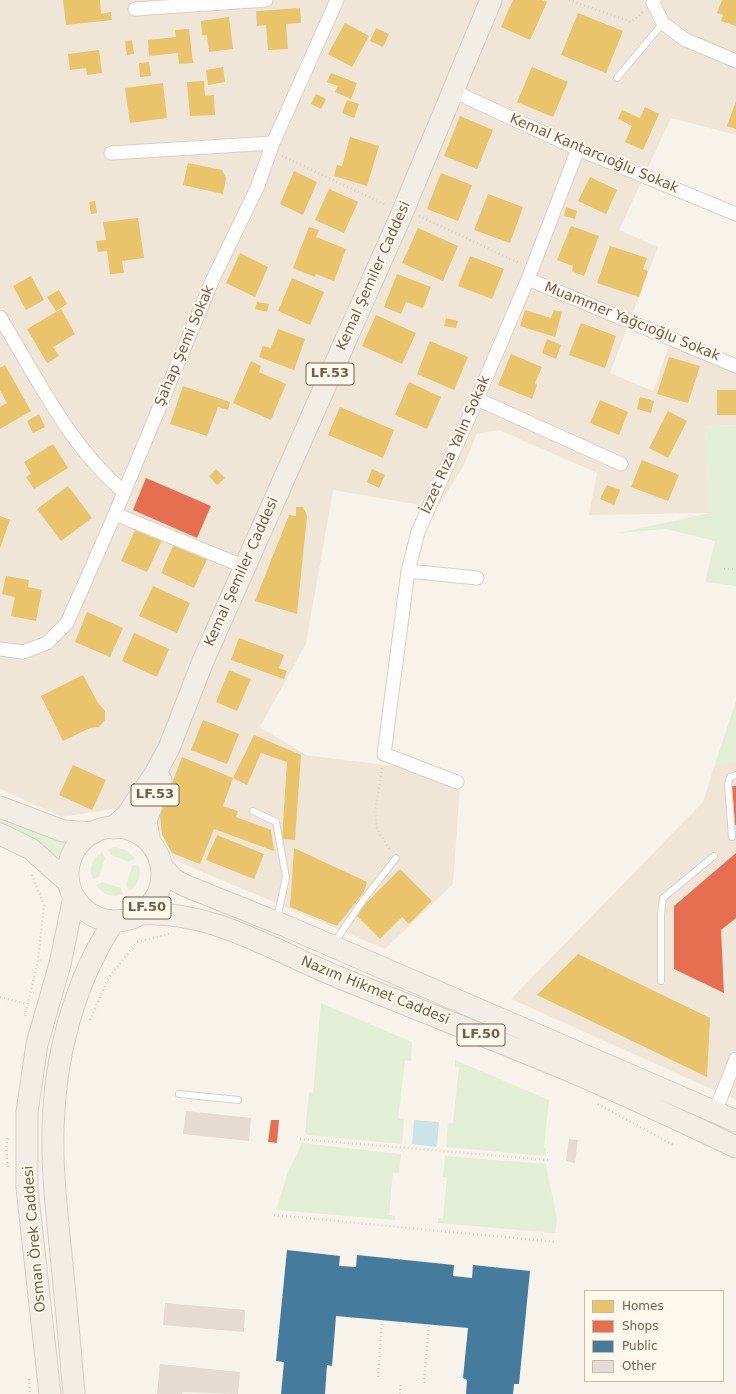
<!DOCTYPE html>
<html>
<head>
<meta charset="utf-8">
<style>
	body { margin:0 }
	#map { position:relative; width:736px; height:1394px; overflow:hidden; background:#f7f3eb; font-family:"DejaVu Sans",sans-serif }
	canvas { display:block }
	.legend { position:absolute; left:584px; top:1290px; width:140px; height:92px; box-sizing:border-box; background:#fff8ec; border:1px solid #c8baab; margin:0; padding:5px 7px; list-style:none; font-size:12px; color:#765c4a }
	.legend li { display:flex; align-items:center; gap:8px; height:20px }
	.legend b { width:20px; border:1px solid #c8baab }
</style>
</head>
<body>
<div id="map">
<canvas width="736" height="1394"></canvas>
<ul class="legend">
<li><b style="height:11px;background:#e9c46a"></b>Homes</li>
<li><b style="height:11px;background:#e76f51"></b>Shops</li>
<li><b style="height:11px;background:#457b9d"></b>Public</li>
<li><b style="height:11px;background:#e4dbd2"></b>Other</li>
</ul>
</div>
<script>
const g = document.querySelector('canvas').getContext('2d');
g.lineJoin = 'round';
function fill(path, color) {
  g.fillStyle = color;
  g.fill(path, 'evenodd');
}
function strokePath(path, color, width, dash) {
  g.strokeStyle = color;
  g.lineWidth = width;
  g.lineCap = dash ? 'butt' : 'round';
  g.setLineDash(dash || []);
  g.stroke(path);
}
function drawText(font, color, halo, rows, align = 'center') {
  g.font = font + ' "DejaVu Sans",sans-serif';
  g.lineWidth = 4;
  g.setLineDash([]);
  g.textBaseline = 'middle';
  g.strokeStyle = halo;
  g.fillStyle = color;
  for (const [text, x, y, turn = 0] of rows) {
    g.save();
    g.translate(x, y);
    g.rotate((+turn || 0) * Math.PI / 180);
    g.textAlign = isNaN(turn) ? turn : align;
    if (halo) g.strokeText(text, 0, 0);
    g.fillText(text, 0, 0);
    g.restore();
  }
}
const residential = new Path2D(`
	M0 0H736V135L671 118 619 230 658 247 610 373 653 391 673 334 736 363V425L705 427 710 513 589 515 597 473 499 430 477 434 463 467 437 508 333 490 306 644 260 727 306 755 401 767 460 789 453 884 385 949 174 860 163 832 113 809 62 817 0 789Z
	M736 761V1100L511 999 703 802 715 764Z`);
const green = new Path2D(`
	M736 425V586L705 582 715 541 666 529 619 533 709 513 705 427Z
	M736 701V761L715 764Z
	M0 816 69 839 59 857 0 827Z
	M115 847 126 850 135 858 129 862 111 855 108 849Z
	M102 852 105 858 99 877 93 879C88 869 92 858 102 852Z
	M138 864C142 874 139 885 129 891L126 885 132 866Z
	M102 882 121 888 123 894C113 899 102 894 96 885Z
	M321 1003 412 1042 411 1061H405L398 1118 404 1119 402 1144 307 1135 305 1133 309 1092 313 1093Z
	M455 1060 549 1100 544 1147 546 1148V1156L446 1147 448 1123H453L459 1067H455Z
	M302 1143 401 1154 399 1173 393 1172 389 1215 395 1216V1220L276 1210 288 1172Z
	M445 1156 546 1164 557 1220 555 1233 438 1223V1218H443L447 1177H443Z`);
const water = new Path2D(`
	M414 1120 439 1122 437 1147 412 1144Z`);
const homes = new Path2D(`
	M63 0H100L101 14 111 12 112 20 66 25Z
	M513 0H542L547 2 530 40 501 27Z
	M722 0H736V26L721 21 723 15 717 13Z
	M300 8 301 23 286 24 288 49 268 50 266 25 257 26 256 11Z
	M578 13 623 31 606 73 561 55Z
	M229 17 233 49 209 52 207 35H202L201 21Z
	M345 23 369 36 352 67 328 54Z
	M376 28 389 34 383 47 370 41Z
	M189 29 193 63 179 64 178 53 149 56 148 40 176 37 175 30Z
	M132 40 134 54 127 55 125 41Z
	M99 50 102 73 87 75 86 68 70 70 68 54Z
	M149 62 151 76 140 77 139 63Z
	M223 67 225 82 208 85 206 70Z
	M532 67 568 82 553 117 517 102Z
	M331 73 357 83 351 99 335 92 338 86 327 82Z
	M204 81 205 96 214 95 215 115 190 116 187 82Z
	M163 83 167 118 130 123 125 88Z
	M316 94 326 99 321 109 311 104Z
	M347 100 359 104 354 118 342 113Z
	M736 101V129L727 126Z
	M645 107 659 114 643 150 625 142 632 126 618 119 622 110 640 118Z
	M460 116 493 130 477 169 444 156Z
	M350 137 379 146 367 186 334 176 337 165 342 166Z
	M188 163 222 170 226 178 223 194 183 185Z
	M294 171 317 182 303 215 280 204Z
	M441 173 472 185 458 221 427 209Z
	M590 177 617 190 606 214 578 201Z
	M329 189 358 202 344 233 315 220Z
	M488 194 523 207 510 243 474 230Z
	M95 201 97 213 91 214 89 202Z
	M566 207 577 211 575 219 564 216Z
	M138 218 144 258 122 261 124 273 110 274 107 251 98 252 96 241 106 240 103 222Z
	M571 226 599 236 584 276 572 271 573 266 557 260Z
	M309 227 319 230 316 237 346 249 334 281 316 274 315 277 293 268Z
	M418 228 458 246 443 281 402 263Z
	M610 246 647 258 643 269 648 271 639 297 597 283Z
	M240 253 268 267 255 297 226 283Z
	M470 256 504 269 492 299 458 286Z
	M397 274 431 287 423 308 406 302 401 314 384 307Z
	M31 276 44 300 26 310 13 286Z
	M292 278 324 292 310 325 278 311Z
	M59 290 67 304 56 311 47 297Z
	M257 302 269 304 267 312 255 309Z
	M61 309 75 334 53 347 59 356 47 363 27 329Z
	M525 310 551 318 554 310 562 312 555 337 520 326Z
	M376 315 416 333 402 364 362 346Z
	M446 318 458 321 456 328 444 326Z
	M581 323 616 336 605 368 569 355Z
	M278 329 305 339 294 370 259 357 263 346 271 348Z
	M547 339 561 345 556 359 542 353Z
	M430 341 468 357 454 390 417 374Z
	M511 354 542 367 535 383 537 385 532 399 498 385Z
	M669 357 700 366 688 403 657 394Z
	M251 361 261 366 259 372 286 384 271 420 233 403Z
	M5 365 31 411 0 429V407L7 403 0 390V368Z
	M409 382 441 397 427 429 395 415Z
	M183 386 230 402 228 410 218 407 207 436 170 424Z
	M717 390H736V415H717Z
	M640 397 654 401 651 413 637 409Z
	M600 400 628 412 619 435 590 423Z
	M340 407 394 430 383 458 328 435Z
	M668 411 687 421 668 458 649 448Z
	M39 414 45 427 33 433 27 421Z
	M53 444 68 468 34 489 26 477 31 474 24 462Z
	M642 460 679 475 668 501 631 487Z
	M216 469 225 478 217 485 209 476Z
	M372 469 385 475 379 488 367 482Z
	M607 485 620 490 614 505 600 499Z
	M68 486 92 518 61 541 37 509Z
	M296 507H303L307 516 297 614 255 601 289 515 296 516Z
	M0 516 10 520 0 548Z
	M137 526 163 538 147 572 121 561Z
	M174 544 207 559 194 588 161 573Z
	M6 576 29 580 28 587 42 590 36 621 11 616 15 597 2 594Z
	M153 586 190 603 177 633 139 616Z
	M87 612 123 628 110 657 75 642Z
	M134 633 169 649 157 677 122 661Z
	M239 638 284 655 279 668 287 671 284 679 231 660Z
	M229 670 251 679 237 711 216 702Z
	M83 675 98 703 105 711V720L99 727 90 728 63 741 41 696Z
	M203 720 239 734 227 764 191 750Z
	M254 735 301 755 295 840 282 839 287 762 261 753 247 785 233 778Z
	M182 757 233 778 223 806 238 811 236 817 271 830 274 851 214 829 200 864 172 853 162 835 160 815Z
	M73 765 106 780 92 810 59 795Z
	M217 835 264 854 254 879 206 860Z
	M294 848 367 882 364 892 337 926 290 907Z
	M400 869 432 901 409 924 402 917 380 939 355 914Z
	M578 954 710 1018 707 1077 537 995Z`);
const shops = new Path2D(`
	M146 478 211 506 197 538 133 510Z
	M732 786H736V825H735Z
	M736 853V918L721 930 724 993 674 969V906Z
	M271 1120H279L277 1143 268 1142Z`);
const public = new Path2D(`
	M287 1250 340 1256 339 1266 356 1267 357 1255 454 1265 453 1276 472 1278 473 1265 530 1271 519 1384H514L513 1394H466L467 1380 463 1378 468 1328 336 1316 332 1366 327 1365 325 1394H281L284 1362 276 1361Z`);
const building = new Path2D(`
	M186 1111 251 1118 249 1141 183 1134Z
	M569 1139 578 1140 575 1163 566 1161Z
	M165 1303 245 1310 244 1332 163 1325Z
	M160 1364 240 1372 238 1394 183 1392 182 1394H157Z`);
const path = new Path2D(`
	M569 0 631 22 643 12
	M282 156 386 205
	M419 216 521 264
	M724 569H736
	M382 768 375 812 377 829 390 850
	M32 875 44 905 38 960
	M0 997 27 1004
	M25 1016 38 960 43 961
	M90 1020 108 979 137 942 169 934
	M598 1104 675 1146
	M300 1139 548 1160
	M8 1167 6 1149 8 1136
	M274 1215 556 1242
	M378 1377 382 1321
	M29 1379 30 1394
	M424 1383 429 1325
	M400 1394 401 1382`);
const service = new Path2D(`
	M617 78 663 23
	M253 811 276 822 286 877 277 919
	M732 837 728 784 730 777 736 775
	M334 943 364 899 396 858
	M661 981V914L663 898 714 856
	M179 1094 238 1100`);
const minor = new Path2D(`
	M654 0 653 3 663 23 684 39 736 61
	M135 9 266 0
	M453 91 578 149 736 214
	M111 153 273 143
	M528 279 736 366
	M0 317C37 378 69 446 124 492
	M477 399 621 464
	M115 514 245 567
	M408 571 477 578
	M0 649 23 652 47 643 67 623 115 514 212 281 257 188 273 143 337 0
	M457 782 384 754 408 571 418 532 477 399 528 279 578 149
	M715 1112 736 1059`);
const primary = new Path2D(`
	M0 807 63 831 93 833
	M68 874a47 47 0 1 1 94 0a47 47 0 1 1-94 0Z
	M113 828 127 815 155 774 169 748 203 661 400 218 491 0
	M0 834 31 849 69 883
	M150 843 146 821 161 780
	M161 865 173 879 186 886 288 927 736 1121
	M141 914C212 910 274 951 338 977 409 1006 480 1034 551 1063 614 1089 675 1118 736 1147
	M50 1394 27 1188V1112L37 1044 60 964 74 897
	M74 1394C70 1348 66 1301 61 1255 57 1214 52 1172 53 1131 54 1058 74 982 114 921`);
const shields = [
	[330,374,48],
	[155,795,48],
	[147,908,48],
	[481,1035,48]
];
const shieldNames = [
	["LF.53",330,374],
	["LF.53",155,795],
	["LF.50",147,908],
	["LF.50",481,1035]
];
const streetNames = [
	["Kemal Kantarcıoğlu Sokak",594,154,23],
	["Kemal Şemiler Caddesi",374,276,-66],
	["Muammer Yağcıoğlu Sokak",632,322,22],
	["Şahap Şemi Sokak",185,346,-67],
	["İzzet Rıza Yalın Sokak",456,445,-66],
	["Kemal Şemiler Caddesi",242,572,-66],
	["Nazım Hikmet Caddesi",375,991,22],
	["Osman Örek Caddesi",35,1239,-95]
];
fill(residential, '#f0e6d8');
fill(green, '#e3eed6');
fill(water, '#cce4e8');
fill(homes, '#e9c46a');
fill(shops, '#e76f51');
fill(public, '#457b9d');
fill(building, '#e4dbd2');
strokePath(service, '#d6d0c9', 8);
strokePath(minor, '#d6d0c9', 15);
strokePath(primary, '#d6cec6', 23);
strokePath(path, '#d8d1cb', 2.5, [1, 3]);
strokePath(service, '#fefdfc', 6);
strokePath(minor, '#fefdfc', 13);
strokePath(primary, '#f2eee5', 21);
for (const [x, y, w] of shields) {
  const box = new Path2D();
  box.roundRect(x - w / 2, y - 11, w, 22, 3);
  g.fillStyle = '#fff8ec';
  g.fill(box);
  strokePath(box, '#765c4a', 1);
}
drawText('bold 13px', '#765c4a', null, shieldNames);
drawText('14px', '#765c4a', '#fff8ec', streetNames);
</script>
</body>
</html>
